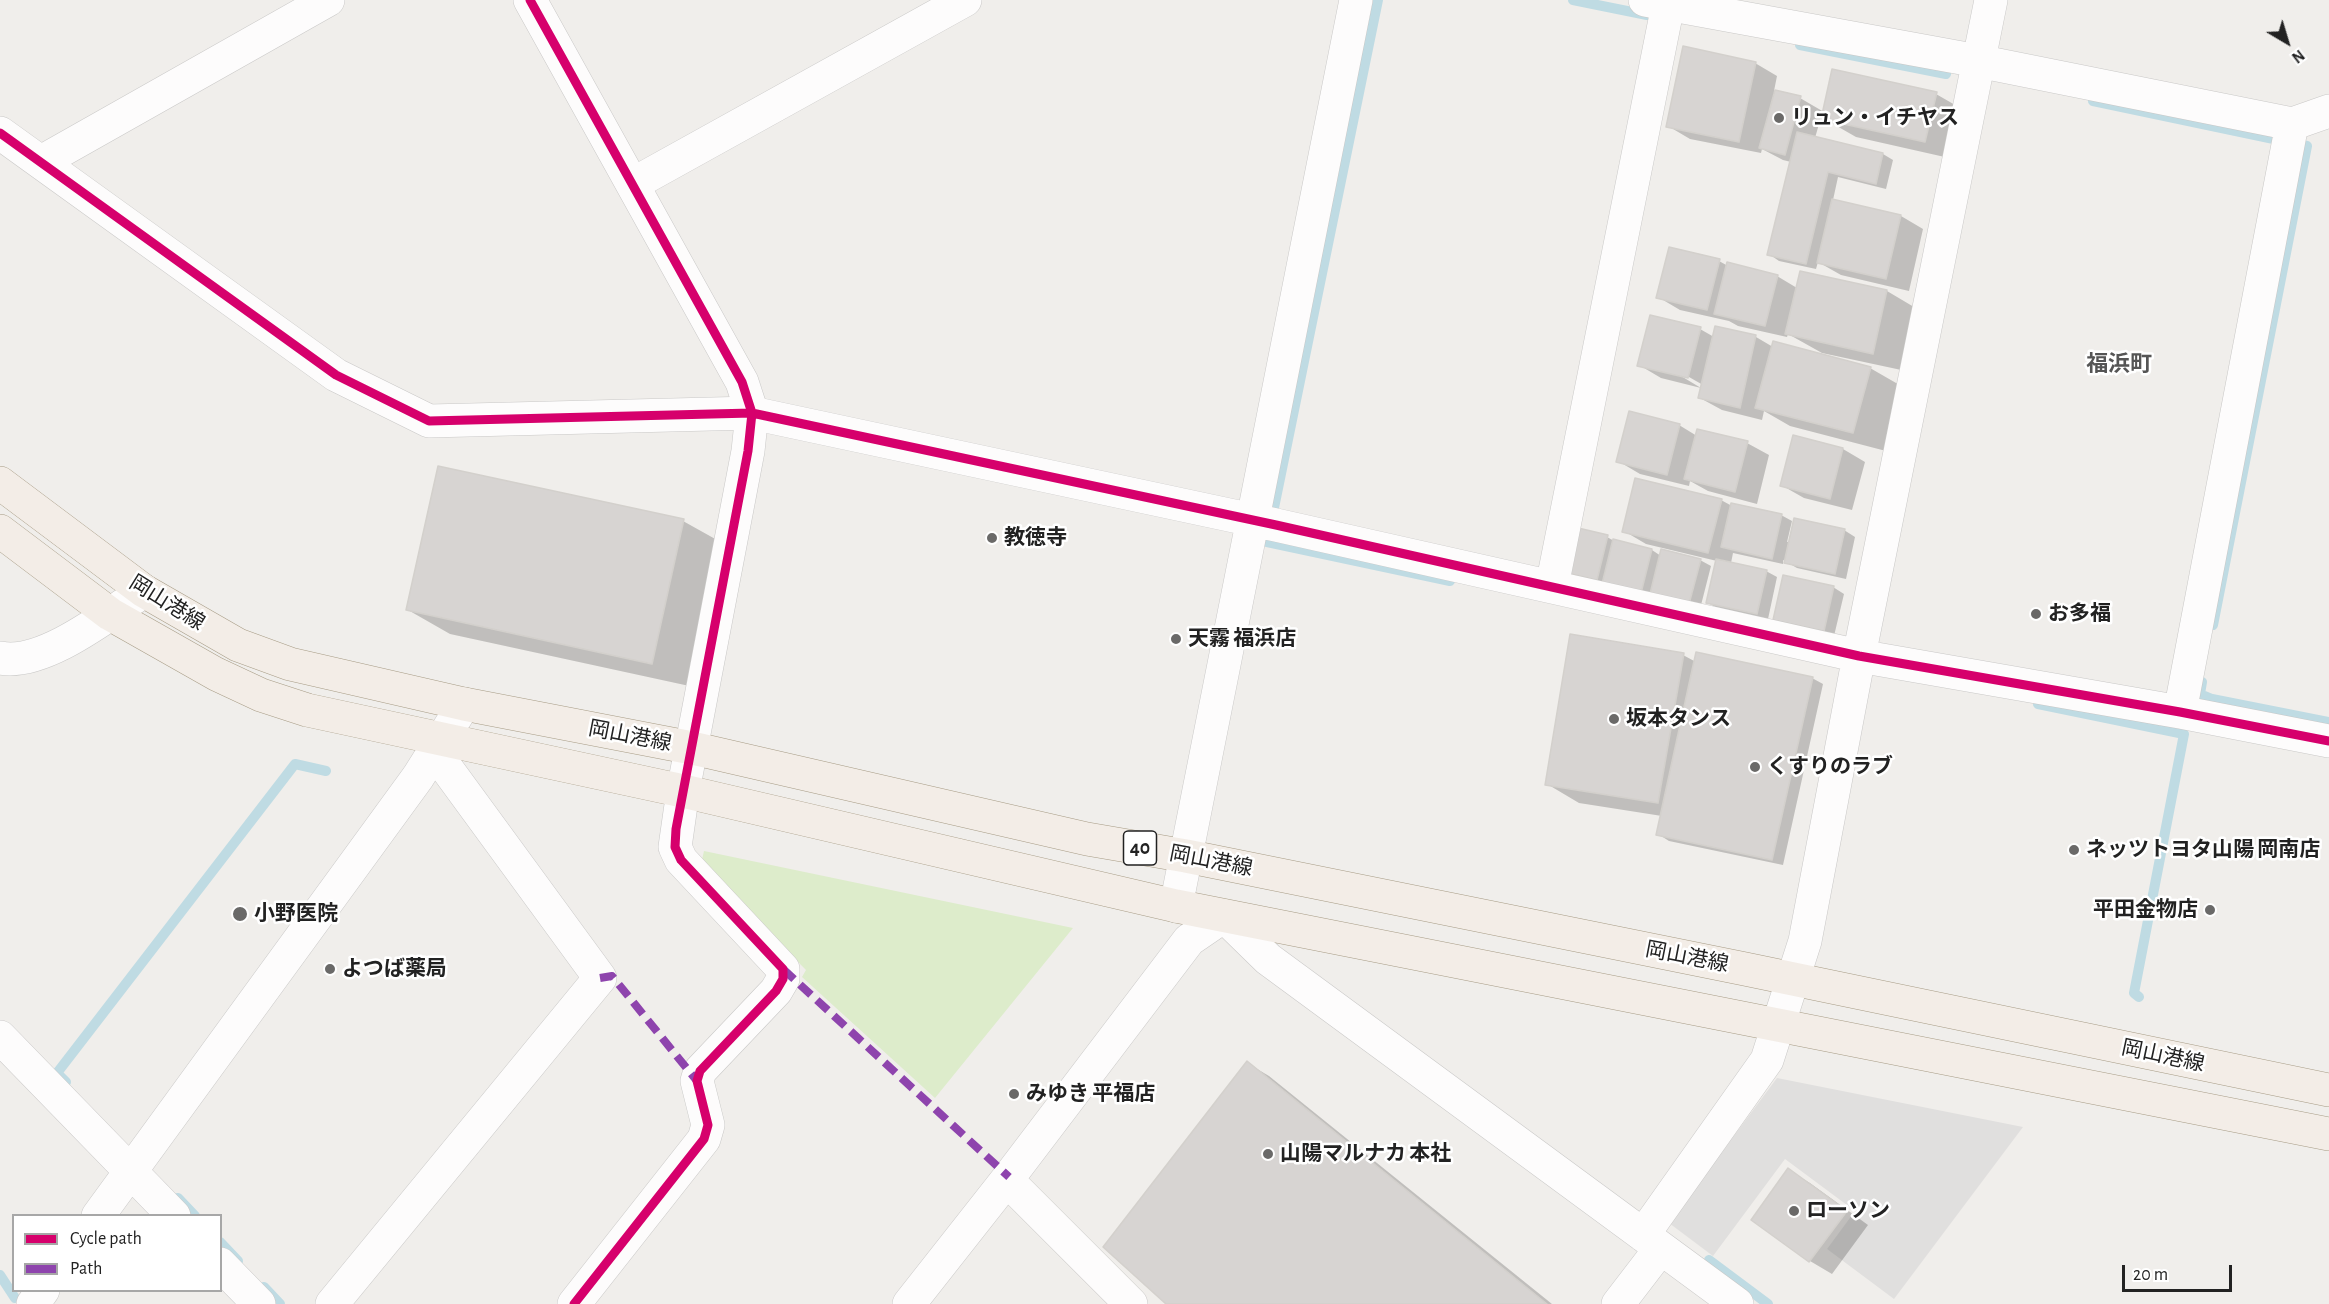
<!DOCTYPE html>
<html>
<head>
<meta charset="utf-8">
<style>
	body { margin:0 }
	#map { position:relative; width:2329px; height:1304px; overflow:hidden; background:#f0eeeb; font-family:"Alegreya Sans",sans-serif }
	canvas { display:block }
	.legend { position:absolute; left:12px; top:1214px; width:210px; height:78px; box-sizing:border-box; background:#fff; border:2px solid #a7a7a7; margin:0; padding:8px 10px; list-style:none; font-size:18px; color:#222 }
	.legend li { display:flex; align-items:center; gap:12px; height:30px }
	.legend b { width:30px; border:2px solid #a7a7a7 }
	.north { position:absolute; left:2257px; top:12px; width:60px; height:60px; -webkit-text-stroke:4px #fff; paint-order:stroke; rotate:142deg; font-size:16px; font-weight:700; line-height:24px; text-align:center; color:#222 }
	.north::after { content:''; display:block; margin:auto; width:21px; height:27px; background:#222; clip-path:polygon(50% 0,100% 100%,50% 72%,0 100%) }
	.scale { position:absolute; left:2122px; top:1265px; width:110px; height:27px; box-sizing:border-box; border:3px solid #222; border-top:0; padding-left:8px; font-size:18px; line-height:21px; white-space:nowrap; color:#222; -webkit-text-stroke:4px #fff; paint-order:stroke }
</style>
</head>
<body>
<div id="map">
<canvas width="2329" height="1304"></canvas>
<ul class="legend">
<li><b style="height:8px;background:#d6006c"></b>Cycle path</li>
<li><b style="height:8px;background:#8e44ad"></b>Path</li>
</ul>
<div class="north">N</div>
<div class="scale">20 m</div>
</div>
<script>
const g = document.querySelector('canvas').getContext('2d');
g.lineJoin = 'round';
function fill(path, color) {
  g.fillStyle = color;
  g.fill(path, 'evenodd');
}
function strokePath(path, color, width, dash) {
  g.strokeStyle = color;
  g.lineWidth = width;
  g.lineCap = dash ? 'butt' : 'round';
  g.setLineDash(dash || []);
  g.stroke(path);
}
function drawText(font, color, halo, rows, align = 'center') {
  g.font = font + ' "Alegreya Sans","Noto Sans JP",sans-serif';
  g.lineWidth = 5;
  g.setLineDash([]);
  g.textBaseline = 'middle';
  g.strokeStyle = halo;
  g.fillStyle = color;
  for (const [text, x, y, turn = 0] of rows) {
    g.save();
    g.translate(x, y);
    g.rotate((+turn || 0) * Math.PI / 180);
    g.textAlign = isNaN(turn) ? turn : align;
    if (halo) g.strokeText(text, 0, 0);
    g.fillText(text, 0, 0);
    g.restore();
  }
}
const grass = new Path2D(`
	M704 851 1073 928 935 1098 802 977 806 970 701 864Z`);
const parking = new Path2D(`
	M1777 1078 2023 1127 1894 1299 1827 1249 1855 1211 1785 1159 1713 1256 1669 1223Z`);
const shadow = new Path2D(`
	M1755 63 1777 76 1774 91 1800 98 1824 112 1936 94 1969 113 1958 160 1856 137 1821 117 1815 138 1883 154 1893 160 1886 189 1838 177 1833 200 1901 216 1923 229 1909 291 1841 275 1818 262 1816 269 1779 261 1769 254 1791 162 1783 160 1762 149 1761 153 1690 139 1668 126Z
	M1719 261 1728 266 1777 276 1797 288 1801 273 1887 291 1919 310 1906 371 1822 353 1788 334 1787 337 1738 326 1729 321 1680 310 1658 297Z
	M1717 328 1756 337 1773 347 1870 368 1903 387 1886 451 1790 426 1764 411 1762 420 1722 410 1700 398 1703 385 1682 373 1681 376 1701 388 1661 378 1639 365 1700 329 1714 337Z
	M1679 425 1697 436 1747 443 1769 455 1757 504 1708 491 1690 481 1689 486 1640 474 1618 461Z
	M1794 437 1843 449 1865 462 1852 510 1804 498 1781 485Z
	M1721 500 1732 506 1781 515 1792 521 1787 542 1844 530 1855 537 1846 579 1797 568 1783 560V564L1733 553 1731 563 1766 571 1777 577 1768 619 1719 609 1708 603 1717 561 1646 544 1624 531Z
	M683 521 726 545 694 687 450 634 408 610Z
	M1607 537 1616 542 1652 550 1661 556 1700 560 1711 566 1700 609 1576 578 1565 572Z
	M1833 587 1844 594 1834 636 1785 625Z
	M1683 655 1696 662 1812 678 1823 684 1783 865 1669 841 1658 834 1662 816 1579 803 1547 784Z
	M1247 1063 1269 1076 1552 1304H1168Z
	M1788 1170 1810 1183 1868 1225 1832 1274 1810 1261 1753 1220Z`);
const stream = new Path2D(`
	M1378 0 1267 542 1450 581
	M1573 0 1647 15
	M1800 45 1946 74
	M2093 101 2307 146 2213 625
	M2202 682 2200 694 2212 699 2329 722
	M2038 704 2184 734 2134 993 2139 997
	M66 1082 57 1073 295 764 326 771
	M178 1198 195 1216
	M220 1242 238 1261
	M1709 1260 1768 1304
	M0 1275 15 1298
	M264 1287 280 1304`);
const building = new Path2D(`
	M1683 46 1756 62 1739 142 1666 127Z
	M1832 69 1937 92 1925 142 1821 119Z
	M1775 90 1801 96 1785 155 1759 148Z
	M1797 132 1883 153 1876 184 1828 172 1806 264 1767 255Z
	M1832 199 1901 215 1886 279 1817 263Z
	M1669 247 1720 259 1707 310 1656 298Z
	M1727 262 1778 275 1765 326 1714 314Z
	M1800 271 1887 290 1873 354 1785 334Z
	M1650 315 1701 327 1688 378 1637 366Z
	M1715 326 1756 335 1740 408 1698 398Z
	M1773 341 1871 367 1853 433 1755 408Z
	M1629 411 1680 424 1667 475 1616 462Z
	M1697 429 1748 441 1735 492 1684 479Z
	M1793 435 1843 448 1830 499 1780 486Z
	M438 466 684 519 652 664 406 610Z
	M1635 478 1722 499 1708 553 1622 532Z
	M1731 503 1782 514 1772 559 1721 547Z
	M1794 518 1845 529 1835 574 1784 563Z
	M1574 527 1608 535 1597 580 1563 572Z
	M1613 539 1652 549 1641 593 1602 584Z
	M1661 549 1701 559 1689 604 1650 594Z
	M1716 559 1767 570 1757 614 1706 603Z
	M1783 575 1834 586 1824 631 1773 620Z
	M1570 634 1684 653 1658 803 1545 785Z
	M1696 652 1813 677 1772 860 1656 835Z
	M1247 1061 1547 1304H1166L1103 1247Z
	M1788 1168 1847 1211 1809 1262 1751 1220Z`);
const minor = new Path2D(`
	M1645 0 1978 61 2292 124 2329 111
	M0 133 336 375 429 421 752 413 1276 525 1859 656 2180 712 2329 741
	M41 162 328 0
	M633 184 965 0
	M1552 586 1669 0
	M2180 712 2292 124
	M1176 906 1356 0
	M0 1037 174 1216
	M1007 1180 1131 1304
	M98 1216 418 777 464 704
	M1643 1235 1767 1060 1805 941 1859 656 1991 0
	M220 1264 259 1304
	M33 1304 43 1290
	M332 1304 600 978 434 751
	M574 1304 704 1139 708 1125 697 1081 700 1071 776 991 783 979V969L681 860 675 847 683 791
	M909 1304 1009 1177 1189 940 1224 916 1268 959 1737 1304
	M1618 1304 1661 1248`);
const tertiary = new Path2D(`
	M530 0 742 382 752 413 748 451 683 791
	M0 658C43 667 109 614 144 591`);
const primary = new Path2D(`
	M0 483 144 591 238 645 290 664 464 704 692 748 1087 839 1186 856 1745 969 2329 1090
	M0 531 110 614 216 674 261 695 307 710 683 791 1176 906 2329 1134`);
const quiet = new Path2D(`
	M783 969 1009 1177
	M600 978 612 976 697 1081`);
const cycleway = new Path2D(`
	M530 0 742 382 752 413 748 451 676 829 675 847 681 860 783 969V979L776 991 700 1071 697 1081 708 1125 704 1139 574 1304
	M0 133 336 375 429 421 752 413 1276 525 1859 656 2180 712 2329 741`);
const markers = [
	[1779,118,6,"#6a6968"],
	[992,538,6,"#6a6968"],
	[2036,614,6,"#6a6968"],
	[1176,639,6,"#6a6968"],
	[1614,719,6,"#6a6968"],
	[1755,767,6,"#6a6968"],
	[2074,850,6,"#6a6968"],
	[2210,910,6,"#6a6968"],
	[240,914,8,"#6a6968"],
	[330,969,6,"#6a6968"],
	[1014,1094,6,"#6a6968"],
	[1268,1154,6,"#6a6968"],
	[1794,1211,6,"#6a6968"]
];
const shields = [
	[1140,848,33]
];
const shieldNames = [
	["40",1140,848]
];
const poiNames = [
	["リュン・イチヤス",1791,118],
	["教徳寺",1004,538],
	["お多福",2048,614],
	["天霧 福浜店",1188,639],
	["坂本タンス",1626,719],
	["くすりのラブ",1767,767],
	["ネッツトヨタ山陽 岡南店",2086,850],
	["平田金物店",2198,910,"right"],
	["小野医院",254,914],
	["よつば薬局",342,969],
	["みゆき 平福店",1026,1094],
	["山陽マルナカ 本社",1280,1154],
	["ローソン",1806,1211]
];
const streetNames = [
	["岡山港線",167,603,32],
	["岡山港線",630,736,11],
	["岡山港線",1211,861,11],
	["岡山港線",1687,957,11],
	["岡山港線",2163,1056,12]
];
const neighbourhoodNames = [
	["福浜町",2119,364]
];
fill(grass, '#ddeccb');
fill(parking, '#e0dfde');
fill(shadow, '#0003');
strokePath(stream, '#bfdbe3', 10);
fill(building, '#d7d4d2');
strokePath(building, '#d3d0cc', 1.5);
strokePath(minor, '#c9c8c7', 34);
strokePath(tertiary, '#c9c8c7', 34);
strokePath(primary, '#a79c86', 34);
strokePath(minor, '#fdfcfc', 33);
strokePath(tertiary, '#fdfcfc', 33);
strokePath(primary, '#f3ede7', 33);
strokePath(quiet, '#8e44ad', 8, [15, 8]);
strokePath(cycleway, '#d6006c', 9);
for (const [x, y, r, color] of markers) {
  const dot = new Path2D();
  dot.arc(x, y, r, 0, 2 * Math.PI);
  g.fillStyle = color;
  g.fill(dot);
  strokePath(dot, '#fff', 2);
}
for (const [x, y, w] of shields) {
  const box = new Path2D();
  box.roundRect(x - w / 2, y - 17, w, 34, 4.5);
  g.fillStyle = '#fff';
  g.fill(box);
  strokePath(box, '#222', 1.5);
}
drawText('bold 20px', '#222', null, shieldNames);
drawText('bold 21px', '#222', '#fff', poiNames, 'left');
drawText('21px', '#222', '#fff', streetNames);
drawText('bold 22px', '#555', '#fff', neighbourhoodNames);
</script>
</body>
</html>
